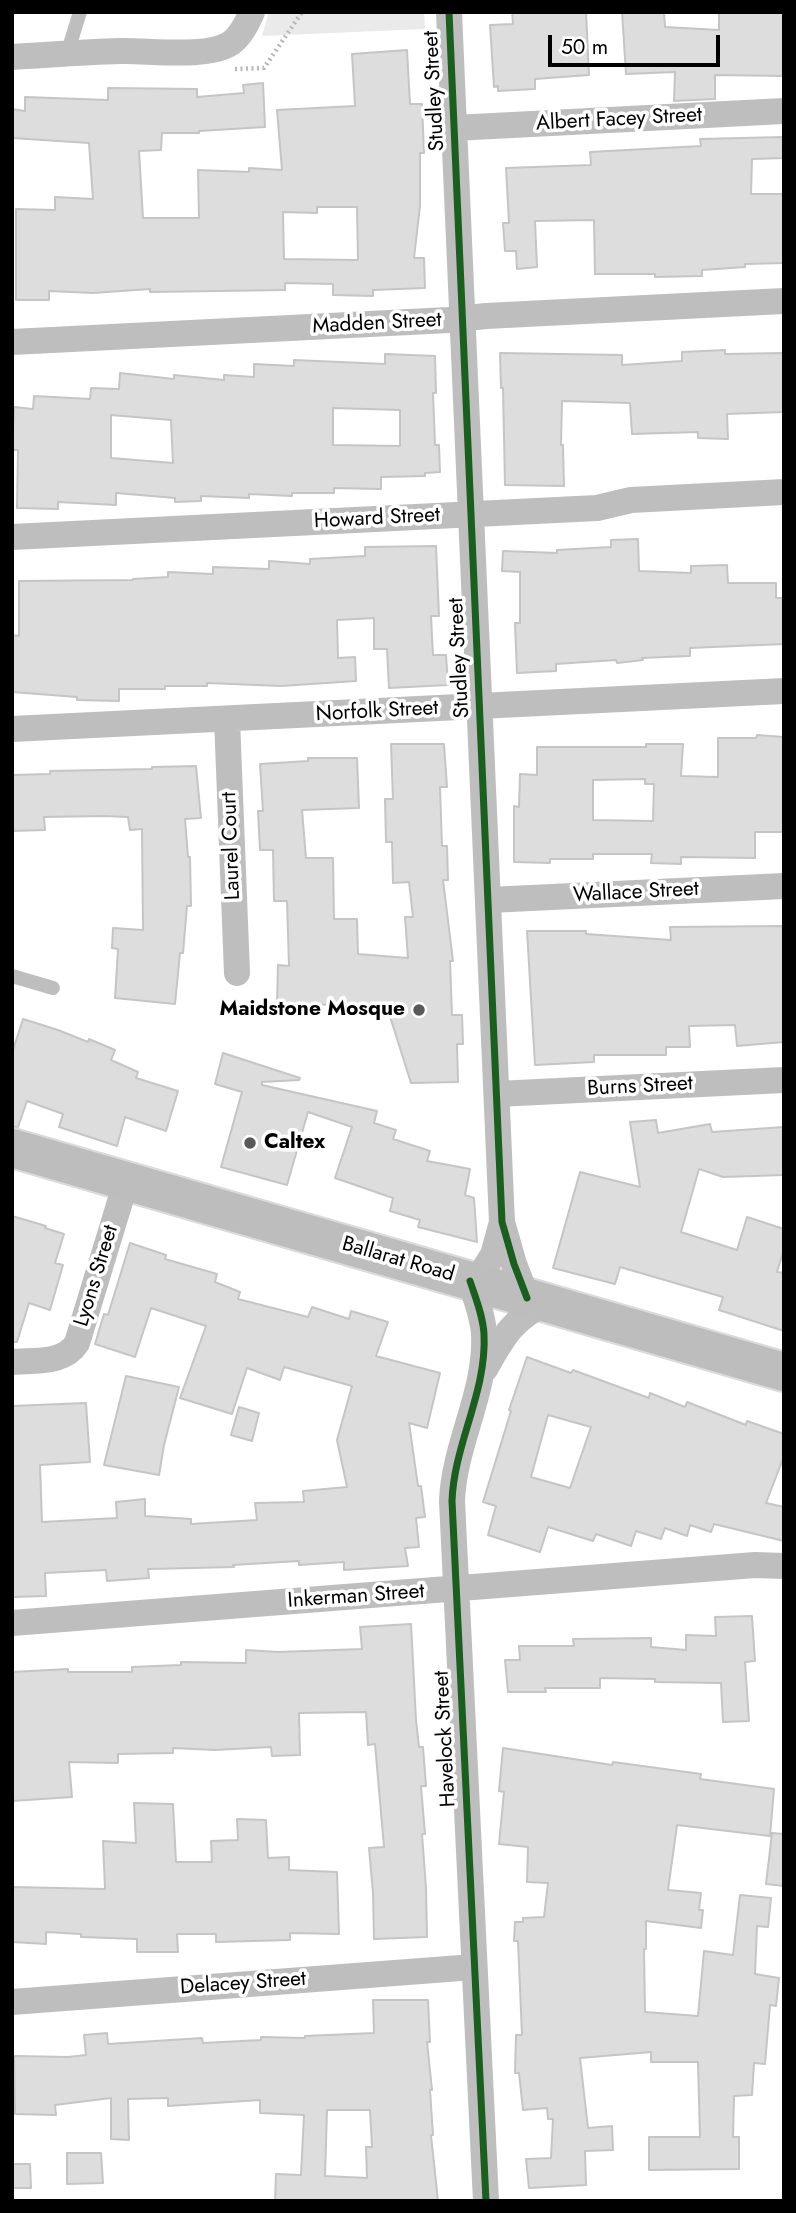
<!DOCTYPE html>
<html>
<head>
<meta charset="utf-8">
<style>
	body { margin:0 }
	#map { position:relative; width:796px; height:2213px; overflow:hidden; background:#fff; font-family:Jost,sans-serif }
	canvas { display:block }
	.frame { position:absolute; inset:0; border:14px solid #000; pointer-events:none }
	.scale { position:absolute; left:548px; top:35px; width:172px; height:32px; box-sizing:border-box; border:4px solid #000; border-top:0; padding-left:9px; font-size:21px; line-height:24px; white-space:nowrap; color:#000; -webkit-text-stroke:5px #fff; paint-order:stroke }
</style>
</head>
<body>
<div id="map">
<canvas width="796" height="2213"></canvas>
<div class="frame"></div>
<div class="scale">50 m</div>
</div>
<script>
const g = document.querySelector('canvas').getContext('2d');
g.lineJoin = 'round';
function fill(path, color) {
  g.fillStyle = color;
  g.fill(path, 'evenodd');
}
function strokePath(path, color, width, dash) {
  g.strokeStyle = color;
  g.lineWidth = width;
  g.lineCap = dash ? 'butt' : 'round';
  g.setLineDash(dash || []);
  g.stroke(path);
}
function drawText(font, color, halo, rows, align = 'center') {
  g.font = font + ' Jost,sans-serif';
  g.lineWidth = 7;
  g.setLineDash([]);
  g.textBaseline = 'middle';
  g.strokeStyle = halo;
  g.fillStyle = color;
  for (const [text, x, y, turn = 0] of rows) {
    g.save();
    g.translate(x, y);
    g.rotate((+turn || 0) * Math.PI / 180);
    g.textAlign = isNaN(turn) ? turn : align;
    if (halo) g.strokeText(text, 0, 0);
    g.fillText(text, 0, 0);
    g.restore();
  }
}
const green = new Path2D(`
	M269 12H424L425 29 262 36Z`);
const building = new Path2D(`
	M512 12H586L589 75 535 79V89L498 91V86L494 87 490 25 513 24Z
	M622 12H664L665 27 719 30V12H784V76L715 75V99L674 101 675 72 626 74Z
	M407 50 410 104H422L424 153H420V206L414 258H424L425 288 373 290V296L333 295V284L285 283V290L150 292V289L93 293 49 291V300H16V209L55 210V197L93 199 89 143 12 138V109L25 111V97L108 100V88L197 89V97L244 93 243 85 263 83 265 127 199 131V133H162L161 150 139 151 143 218H199L198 170 249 172V168L282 170 277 110 355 106 352 54ZM317 207H357L358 260 284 259 283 212 317 213Z
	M784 137V158L752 159 751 194H784V263L745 264V267L702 270V276L655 277V274H595L594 220 535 221 537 267 517 269 516 251H505L503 223H509L506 168 591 165 590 152 701 146 700 139Z
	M725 350V354L784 353V412L727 414 728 439 698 438V432L632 434 630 403 562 401 561 445H563L564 486 505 485 503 388H501L500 353 622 355V365L682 361V352Z
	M385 354 435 356 436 393H433L435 445H439L440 472 425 473V476L381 477V489L334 488V493H292V496L249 494V498L201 496V501L175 502V498L116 493V505L58 502V509L17 508 18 450H12L14 407 33 409 34 396 90 399 91 388 119 389 120 373 174 379V375L224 380V375L254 377V364L294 366V360L385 364ZM333 408 400 410V446L333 445ZM111 415 171 420 173 463 111 458Z
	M638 539 639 571 691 573V566L727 565 728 583H776V598H784V644L690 648V656L642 658 643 660 617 663 616 660 556 664V671L517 673 515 623H520V572L502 571 503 551 557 553V550L611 547V540Z
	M436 546 439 616H431L433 655H446L448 685 389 688 387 649H374V618L337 620 338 658 355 657 356 681 281 686 207 683V686H165V689H119V701L77 700V697L12 692V635L19 636V581L133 580V579L168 577V572L213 574V567L269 569V561L310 564V559L365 556V547Z
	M757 735 784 737V832H755V858L681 857V864L651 863 652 854H593V859H550V863L514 862V806L519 807 520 774 537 775V747H646V744H683L681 776 718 777V738H756ZM645 779V784H654L653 821 593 820V780Z
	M391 744H444L447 787H440L442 846H447L448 880H443L453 961H450L452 1015H462L463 1044H457L458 1082 411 1083 387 1007 277 1003 278 965 289 966 287 901H274L273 850H260L258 811H263L260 764 308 761V758H357L359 808 302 810 306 858H333L334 919H357L358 954 408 958 405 917H413L409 882 393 883 392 842H386L385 799H393Z
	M196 766 201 818 185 819 188 857H190L191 906H187L183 953H180L175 1004 115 998 118 949 112 948 113 928 143 930 142 829 130 830 128 817 104 816 44 817 45 830 12 831V775L50 774V771L152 769V767Z
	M784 926V1042L737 1046 735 1025 689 1026 690 1047H666V1055H594V1062L535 1065 527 931H586V934L671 940 670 927Z
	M23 1019 58 1030 88 1042 89 1039 115 1050 111 1060 138 1072 136 1078 178 1091 166 1131 125 1117 117 1146 59 1127 63 1114 27 1101 18 1127H12V1053Z
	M223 1053 300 1078 299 1080 262 1082V1085L377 1111 374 1123 396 1130 393 1139 430 1151 427 1161 470 1169 465 1195 474 1198 477 1242 418 1227 420 1220 390 1211 393 1198 335 1178 352 1127 308 1112 287 1185 221 1167 242 1092 215 1084Z
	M656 1120 658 1133 710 1124 712 1132 784 1127V1175L723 1177 699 1169 681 1232 737 1250 747 1217 784 1229V1249L777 1272 784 1273V1331L719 1310 723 1297 620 1267 615 1284 553 1268 580 1172 640 1187 630 1122Z
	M12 1216 46 1226 45 1228 64 1234 55 1263 63 1265 50 1310 29 1303 17 1342H12Z
	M130 1243 166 1255 165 1259 217 1274 215 1282 240 1292 238 1299 308 1317 312 1307 349 1319 351 1311 388 1322 376 1356 440 1373 427 1428 409 1423 418 1486H421L425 1517 416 1518 419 1547 405 1548 408 1566 344 1570V1562L299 1565V1561L233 1565 234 1567 148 1569 149 1578 107 1581 106 1570 45 1573 46 1596 12 1597V1406L86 1403 90 1462 40 1465 42 1522 117 1518 116 1502 145 1499V1516L191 1519V1524L257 1520 255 1503 304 1502 303 1491 347 1487 337 1440 352 1386 284 1367 280 1380 247 1368 232 1414 180 1398 206 1326 151 1308 135 1357 95 1344 104 1314 108 1315Z
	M527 1357 571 1373 573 1370 649 1398 650 1393 685 1407 687 1402 746 1425 747 1421 784 1434V1456L766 1503 784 1507V1541L714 1524 711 1532 690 1525 687 1536 665 1528 661 1539 636 1531 631 1546 596 1534 593 1541 548 1527 540 1552 488 1535 496 1506 483 1502 511 1411 509 1410ZM548 1415 591 1427 570 1488 531 1477Z
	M126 1376 179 1387 164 1445 159 1475 104 1465Z
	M239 1407 259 1413 252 1441 231 1435Z
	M752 1616 755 1661 745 1662 749 1721 723 1722 721 1683 655 1682V1679L600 1678V1688H545L546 1692H508L505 1660H520L519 1646H574L573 1639 651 1638V1647L686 1650V1635L716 1636 715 1617Z
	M411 1624 416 1720 419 1747H423L426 1786H421L425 1834H422L426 1888 427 1937 374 1939 373 1893 369 1848 384 1847 375 1744 368 1745 366 1712 299 1713 300 1755 272 1756 271 1747 215 1750 173 1748V1753L118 1754V1763L69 1762 72 1797 12 1801V1672L68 1669V1672H132V1667L181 1665V1662L246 1663V1650L278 1652 362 1649 360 1627Z
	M503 1748 612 1765 613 1762 701 1774 700 1779 774 1789 770 1836 677 1825 668 1890 701 1893 699 1910H703L701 1928 646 1921V1949H644L645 2012 698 2016 704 1951 733 1955 740 1895 771 1898 768 1927 757 1926 755 1974 779 1978 776 2006 770 2005 765 2064 754 2063 752 2095 734 2096 733 2137H739V2169L649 2170V2137H700L698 2062H651V2052L580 2058 588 2128 612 2126 613 2150 585 2151 586 2185 529 2188 526 2159 551 2158 553 2119H548L547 2108 523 2110 519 2073H515L516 2035H522L518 1941H514L515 1922H523V1918L544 1917 548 1883 527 1882 528 1847 499 1844 504 1792 499 1791Z
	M134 1803 173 1804 176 1862H212L211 1841 238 1840 237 1819 266 1820 268 1858 289 1857V1870L337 1872 339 1934 290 1933V1940L216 1942V1934H177L178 1952H137V1939L81 1937V1934L46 1932V1944L12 1942V1887L105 1889 103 1841 136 1843Z
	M772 1833 784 1834V1886L766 1884Z
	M373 2000H428L430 2042H427L432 2090H430L433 2135H431L438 2201H275L276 2174 301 2175 304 2115 260 2113V2100L168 2106V2098L128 2099 129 2140 111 2139V2098L55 2105 56 2115 15 2114 14 2056 68 2057 86 2055 84 2035 107 2033 108 2044 202 2038 203 2043 261 2040V2037L305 2038V2036L374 2033ZM327 2110H370L372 2147H366L367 2178 325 2176Z
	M67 2153H101L103 2183 67 2184Z
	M12 2164H30L31 2188H12Z`);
const path = new Path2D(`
	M235 69 264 68 302 12`);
const lane = new Path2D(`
	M67 54 80 12
	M12 976 53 988`);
const street = new Path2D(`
	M449 12 502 1222 514 1264 527 1298
	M12 57C48 55 84 52 120 51 148 50 207 59 231 43 241 36 247 23 252 12
	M454 128 784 111
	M12 342 449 320 486 316 784 301
	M12 537 597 508 631 500 784 492
	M227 719 237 973
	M12 729 784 691
	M489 900 784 886
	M497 1094 784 1080
	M470 1281C476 1299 483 1316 484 1334 487 1392 454 1444 452 1501L486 2201
	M475 1283 493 1255 502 1222
	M12 1362C35 1360 64 1364 77 1343L126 1182
	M485 1369C504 1336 511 1321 545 1303
	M12 1623 755 1565 784 1566
	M12 2002 474 1967`);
const highway = new Path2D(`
	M12 1148 784 1372`);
const cycleway = new Path2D(`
	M449 12 502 1222 514 1264 527 1298
	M470 1281C476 1299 483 1316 484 1334 487 1392 454 1444 452 1501L486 2201`);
const markers = [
	[419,1010,7,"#595959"],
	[250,1143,7,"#595959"]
];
const streetNames = [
	["Studley Street",435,91,-93],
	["Albert Facey Street",619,120,-3],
	["Madden Street",377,324,-3],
	["Howard Street",377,519,-3],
	["Studley Street",460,658,-93],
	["Norfolk Street",377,712,-3],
	["Laurel Court",232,846,-92],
	["Wallace Street",636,893,-3],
	["Burns Street",640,1087,-3],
	["Ballarat Road",398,1260,16],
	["Lyons Street",97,1276,-73],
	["Inkerman Street",356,1597,-4],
	["Havelock Street",446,1739,-93],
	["Delacey Street",243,1984,-4]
];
const poiNames = [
	["Maidstone Mosque",405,1010],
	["Caltex",264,1143,"left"]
];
fill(green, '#eaeaea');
fill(building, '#ddd');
strokePath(building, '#c5c5c5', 2);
strokePath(highway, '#dbdbdb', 42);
strokePath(path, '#b8b8b8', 4.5, [2, 3.5]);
strokePath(lane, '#bebebe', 14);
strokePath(street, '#bebebe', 26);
strokePath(highway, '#bdbdbd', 38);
strokePath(cycleway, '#1b5e20', 7);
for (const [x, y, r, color] of markers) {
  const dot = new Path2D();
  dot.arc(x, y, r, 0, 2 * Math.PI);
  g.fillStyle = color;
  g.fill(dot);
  strokePath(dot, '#fff', 2.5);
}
drawText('21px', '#000', '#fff', streetNames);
drawText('bold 21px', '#000', '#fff', poiNames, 'right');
</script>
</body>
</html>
